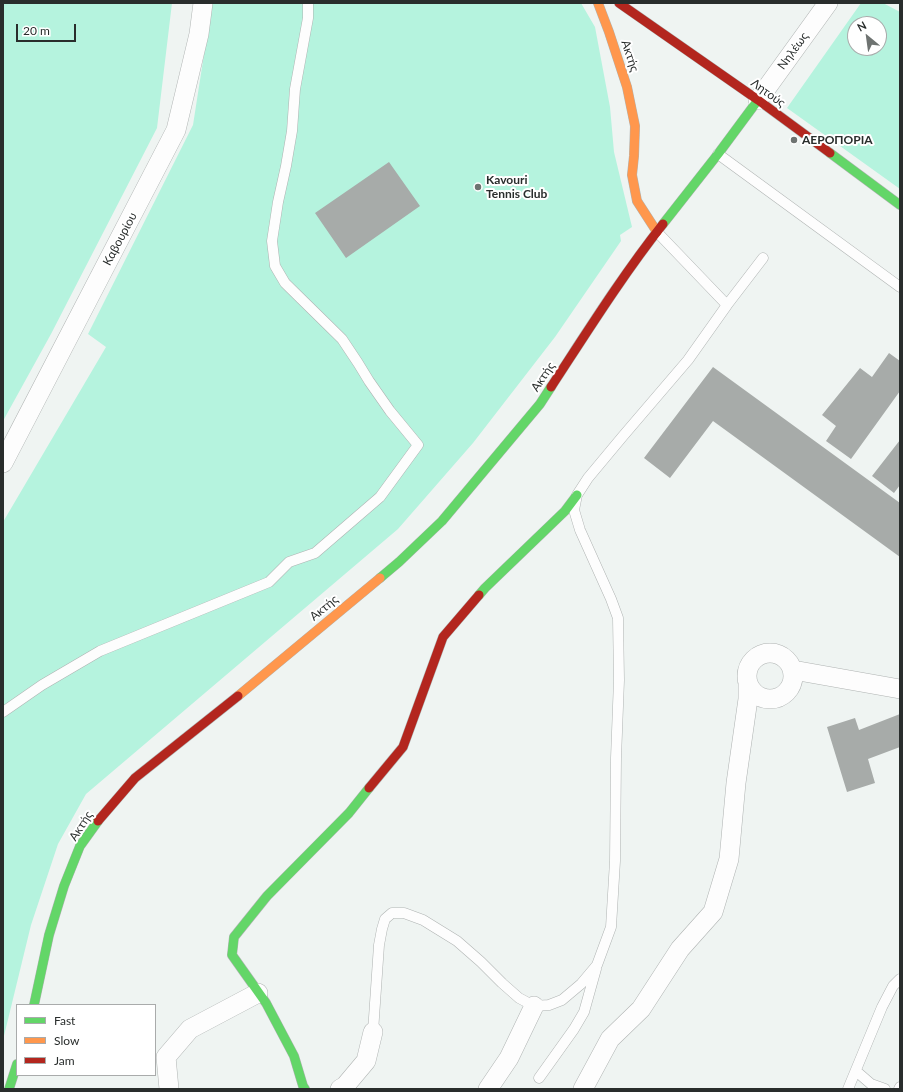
<!DOCTYPE html>
<html>
<head>
<meta charset="utf-8">
<style>
	body { margin:0 }
	#map { position:relative; width:903px; height:1092px; overflow:hidden; background:#eff4f2; font-family:Lato,sans-serif }
	canvas { display:block }
	.frame { position:absolute; inset:0; border:4px solid #292d2c; pointer-events:none }
	.legend { position:absolute; left:16px; top:1004px; width:140px; height:72px; box-sizing:border-box; background:#fff; border:1px solid #a9abab; margin:0; padding:5px 7px; list-style:none; font-size:12px; color:#292d2c }
	.legend li { display:flex; align-items:center; gap:8px; height:20px }
	.legend b { width:20px; border:1px solid #a9abab }
	.north { position:absolute; left:847px; top:16px; width:40px; height:40px; box-sizing:border-box; background:#fff; border:1px solid #a9abab; border-radius:50%; rotate:331deg; font-size:11px; font-weight:700; line-height:16px; text-align:center; color:#292d2c }
	.north::after { content:''; display:block; margin:auto; width:14px; height:18px; background:#6e7371; clip-path:polygon(50% 0,100% 100%,50% 72%,0 100%) }
	.scale { position:absolute; left:16px; top:24px; width:60px; height:18px; box-sizing:border-box; border:2px solid #292d2c; border-top:0; padding-left:5px; font-size:12px; line-height:14px; white-space:nowrap; color:#292d2c; -webkit-text-stroke:3px #fff; paint-order:stroke }
</style>
</head>
<body>
<div id="map">
<canvas width="903" height="1092"></canvas>
<div class="frame"></div>
<ul class="legend">
<li><b style="height:5px;background:#63d668"></b>Fast</li>
<li><b style="height:5px;background:#ff974d"></b>Slow</li>
<li><b style="height:5px;background:#b3261e"></b>Jam</li>
</ul>
<div class="north">N</div>
<div class="scale">20 m</div>
</div>
<script>
const g = document.querySelector('canvas').getContext('2d');
g.lineJoin = 'round';
function fill(path, color) {
  g.fillStyle = color;
  g.fill(path, 'evenodd');
}
function strokePath(path, color, width, dash) {
  g.strokeStyle = color;
  g.lineWidth = width;
  g.lineCap = dash ? 'butt' : 'round';
  g.setLineDash(dash || []);
  g.stroke(path);
}
function drawText(font, color, halo, rows, align = 'center') {
  g.font = font + ' Lato,sans-serif';
  g.lineWidth = 4;
  g.setLineDash([]);
  g.textBaseline = 'middle';
  g.strokeStyle = halo;
  g.fillStyle = color;
  for (const [text, x, y, turn = 0] of rows) {
    g.save();
    g.translate(x, y);
    g.rotate((+turn || 0) * Math.PI / 180);
    g.textAlign = isNaN(turn) ? turn : align;
    if (halo) g.strokeText(text, 0, 0);
    g.fillText(text, 0, 0);
    g.restore();
  }
}
const green = new Path2D(`
	M3 3H172L157 128 51 334 3 421Z
	M212 3H581L595 27 610 107 614 152 632 227 620 235 621 241 555 337 473 443 398 529 86 794 58 844 31 925 3 1040V522L106 347 88 334 193 125Z
	M861 3H883L900 12V189L787 108ZM855 24H879V48H855Z`);
const building = new Path2D(`
	M389 162 420 206 346 258 315 213Z
	M889 353 900 361V391L851 459 826 441 836 426 822 415 860 368 872 377Z
	M713 367 900 503V557L713 421 670 478 644 458Z
	M900 440V485L894 493 872 476Z
	M900 714V747L868 759 875 783 847 792 827 727 855 718 859 730Z`);
const lane = new Path2D(`
	M718 154 900 287
	M657 232 727 305
	M3 712 42 685 100 651 269 582 289 562 315 553 380 497 418 445 390 411 369 381 358 363 342 339 285 283 275 266 272 241 278 202 286 166 292 131 295 89 308 18V3
	M373 1032 379 945 382 929 385 919 392 913H404L423 920 457 941 481 962 502 983 519 998 534 1006 549 1005 562 1000 581 984 597 965 611 927 615 861 616 758 619 680 618 618 611 599 580 530 574 510 577 495 588 478 623 436 688 360 727 305 763 258
	M856 1071 871 1084 885 1089
	M539 1078 574 1029 584 1012 596 969
	M848 1089 882 1007 893 986 900 979
	M899 1089 900 1087`);
const street = new Path2D(`
	M758 100 828 3
	M3 463 176 130 199 34 203 3
	M747 676a23 23 0 1 1 46 0a23 23 0 1 1-46 0Z
	M793 670 900 689
	M169 1089 166 1057 190 1029 258 993
	M340 1089 345 1086 366 1061 373 1032
	M488 1089 509 1058 534 1006
	M583 1089 610 1039 641 1009 680 949 713 912 729 859 736 783 748 699V683`);
const fast = new Path2D(`
	M830 153 900 205
	M663 224 718 154 758 100
	M380 578 399 562 442 521 540 404 551 387
	M479 595 485 588 565 511 577 495
	M34 1005 49 935 64 886 80 846 98 821
	M9 1089 17 1064
	M305 1089 303 1086 294 1056 266 1003 232 955 234 937 267 896 349 813 369 788`);
const slow = new Path2D(`
	M598 3 609 32 627 87 635 126 634 156 632 175 637 201 657 232
	M238 696 380 578`);
const jam = new Path2D(`
	M619 3 758 100 830 153
	M551 387C587 332 622 276 663 224
	M369 788 403 747 443 637 479 595
	M98 821 135 778 238 696`);
const markers = [
	[794,140,4,"#6e7371"],
	[478,187,4,"#6e7371"]
];
const streetNames = [
	["Νηλέως",793,51,-54],
	["Ακτής",630,56,72],
	["Λητούς",768,93,36],
	["Καβουρίου",120,239,-62],
	["Ακτής",543,377,-56],
	["Ακτής",324,608,-40],
	["Ακτής",81,826,-57]
];
const poiNames = [
	["ΑΕΡΟΠΟΡΙΑ",802,140],
	["Kavouri",486,180],
	["Tennis Club",486,194]
];
fill(green, '#b5f3de');
fill(building, '#a7aba9');
strokePath(lane, '#afb3b2', 11);
strokePath(street, '#afb3b2', 20);
strokePath(fast, '#afb3b2', 10);
strokePath(slow, '#afb3b2', 10);
strokePath(jam, '#afb3b2', 10);
strokePath(lane, '#fdfdfd', 10);
strokePath(street, '#fdfdfd', 19);
strokePath(fast, '#63d668', 9);
strokePath(slow, '#ff974d', 9);
strokePath(jam, '#b3261e', 9);
for (const [x, y, r, color] of markers) {
  const dot = new Path2D();
  dot.arc(x, y, r, 0, 2 * Math.PI);
  g.fillStyle = color;
  g.fill(dot);
  strokePath(dot, '#fff', 1.5);
}
drawText('12px', '#292d2c', '#fff', streetNames);
drawText('bold 12px', '#292d2c', '#fff', poiNames, 'left');
</script>
</body>
</html>
